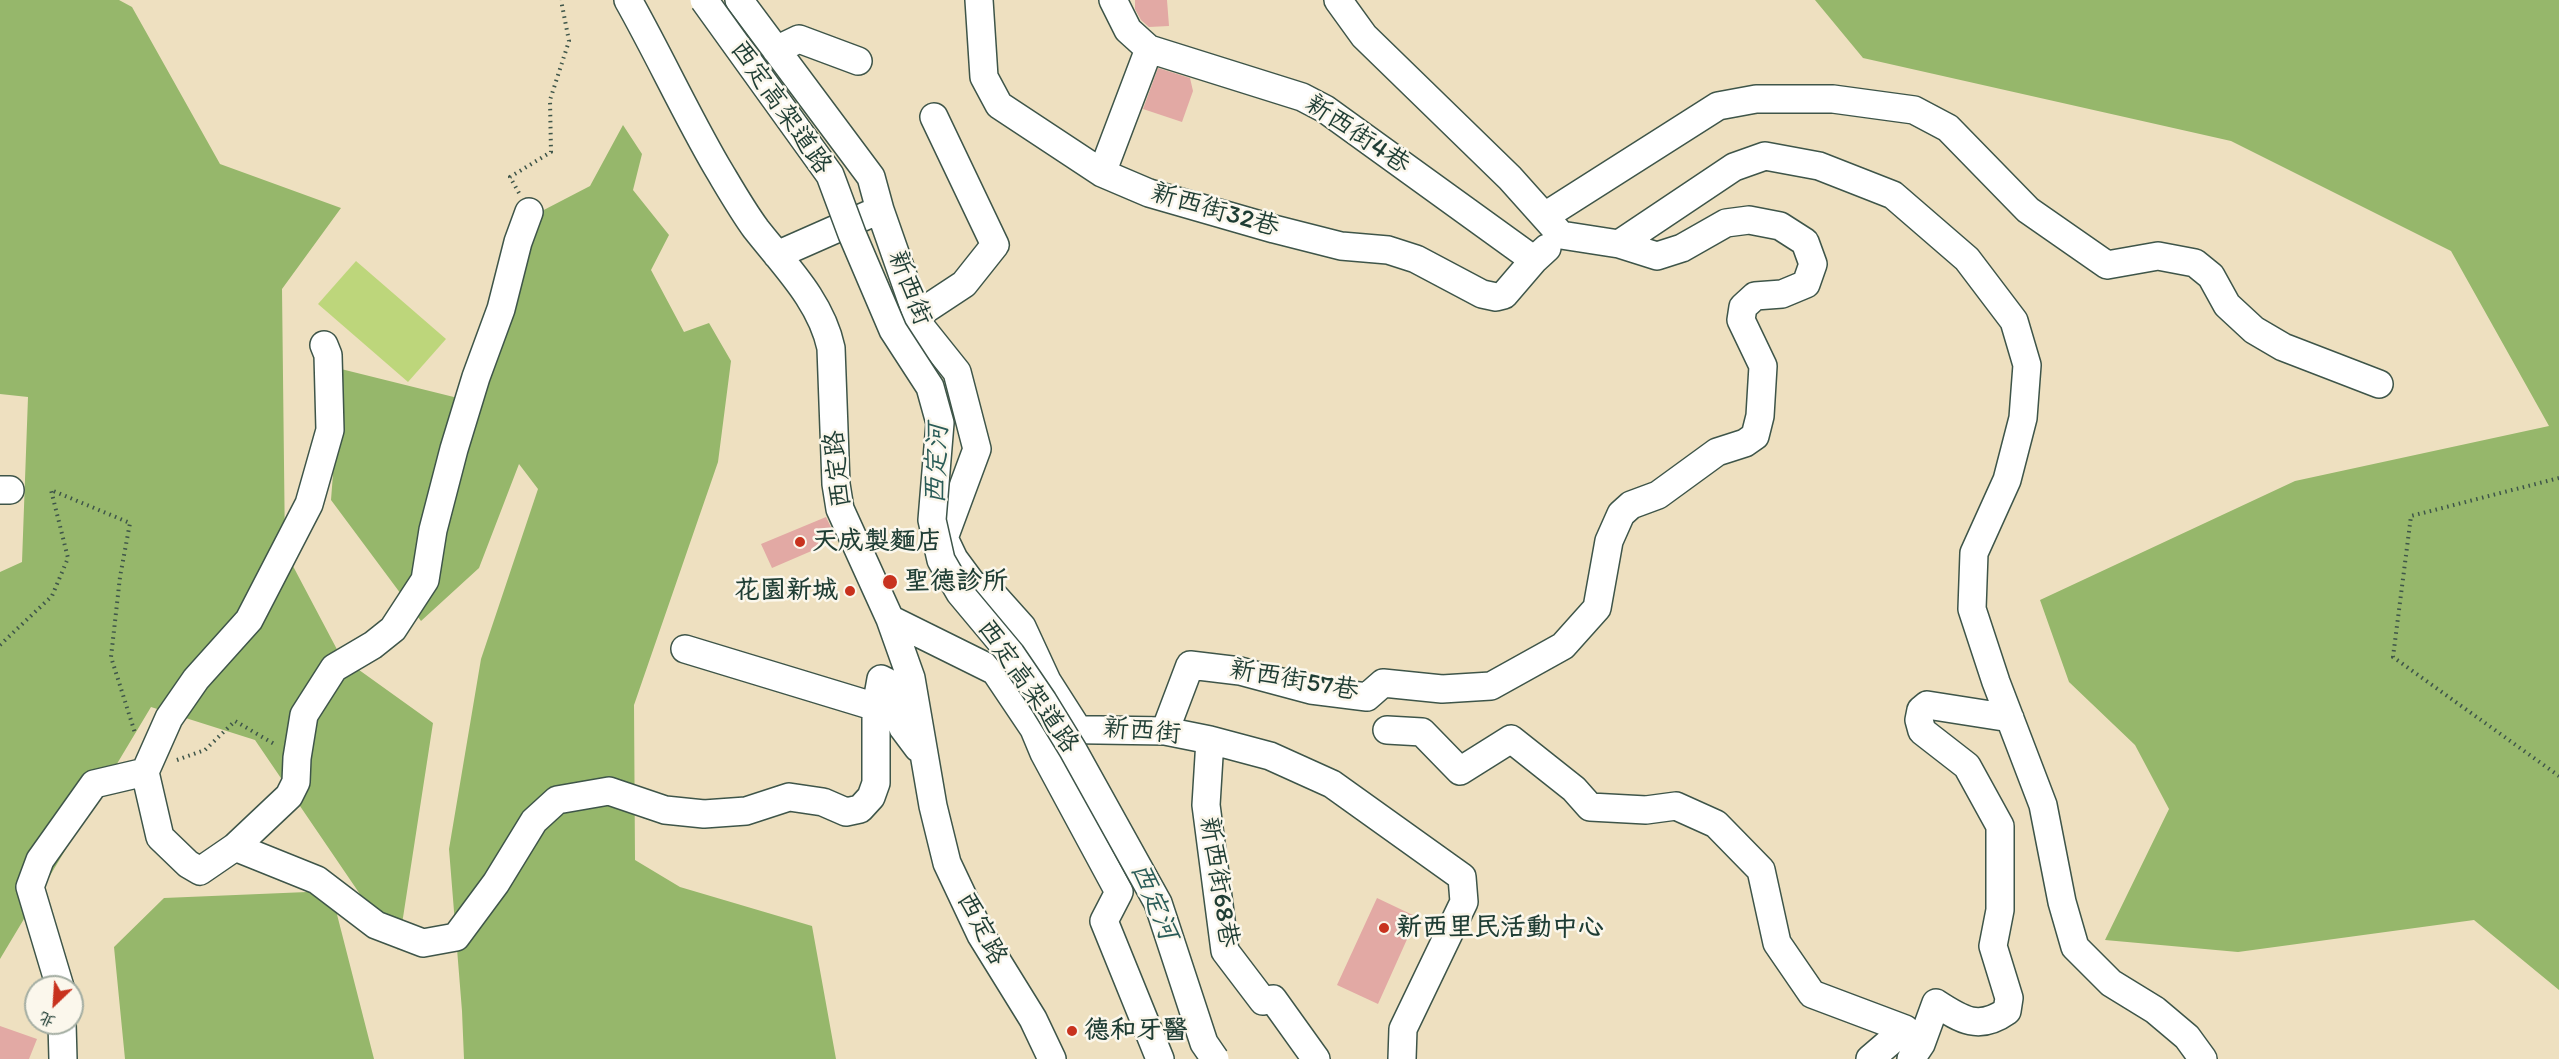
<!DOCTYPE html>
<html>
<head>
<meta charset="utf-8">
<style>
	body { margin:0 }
	#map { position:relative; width:2559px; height:1059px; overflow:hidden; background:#eee0c0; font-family:Itim,"LXGW WenKai TC",sans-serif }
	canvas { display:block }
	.north { position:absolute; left:24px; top:975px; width:60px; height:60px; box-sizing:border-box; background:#fbf7ec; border:2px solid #a3ada2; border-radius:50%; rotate:205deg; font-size:16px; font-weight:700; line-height:24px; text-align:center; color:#1f3d34 }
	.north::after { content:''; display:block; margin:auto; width:21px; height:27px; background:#c8321e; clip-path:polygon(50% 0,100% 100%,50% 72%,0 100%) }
</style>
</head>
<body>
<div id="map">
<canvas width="2559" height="1059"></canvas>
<div class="north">北</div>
</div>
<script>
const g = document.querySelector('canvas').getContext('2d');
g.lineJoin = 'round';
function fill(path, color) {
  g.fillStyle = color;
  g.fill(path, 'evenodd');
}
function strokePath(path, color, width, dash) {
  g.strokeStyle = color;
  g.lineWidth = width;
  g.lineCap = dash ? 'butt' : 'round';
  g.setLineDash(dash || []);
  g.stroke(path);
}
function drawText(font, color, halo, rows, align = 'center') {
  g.font = font + ' Itim,"LXGW WenKai TC",sans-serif';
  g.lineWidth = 5;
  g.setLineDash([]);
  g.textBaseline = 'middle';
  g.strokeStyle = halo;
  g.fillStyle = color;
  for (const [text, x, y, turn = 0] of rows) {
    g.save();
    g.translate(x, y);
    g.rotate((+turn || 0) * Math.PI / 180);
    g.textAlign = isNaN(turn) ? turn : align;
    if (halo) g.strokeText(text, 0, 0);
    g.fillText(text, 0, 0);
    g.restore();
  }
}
const green = new Path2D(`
	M356 261 446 339 408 382 318 304Z`);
const forest = new Path2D(`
	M0 0H119L132 7 220 164 341 208 282 289 285 551 341 657 433 723 398 950 255 740 151 707 0 959V572L22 562 28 397 0 394Z
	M1815 0H2559V990L2474 920 2238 952 2105 940 2169 809 2135 745 2069 682 2040 600 2295 481 2549 426 2451 251 2231 141 1863 58Z
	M623 125 642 154 633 190 669 235 651 270 684 332 709 323 731 361 718 462 634 705 635 860 680 887 812 926 836 1059H464L462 1011 449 849 481 659 538 489 519 464 479 568 421 621 331 500 341 369 482 404 538 213 590 186Z
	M331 891 374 1059H125L114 947 164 898Z`);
const building = new Path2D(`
	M1135 0H1167L1169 26 1149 27 1141 20 1135 9Z
	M1158 68 1190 78 1193 91 1182 122 1143 109Z
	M826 517 837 540 772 568 761 544Z
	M1377 898 1417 917 1378 1004 1337 985Z
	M0 1026 37 1039 29 1059H0Z`);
const path = new Path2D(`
	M519 193 510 177 551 152 550 100 569 41 561 0
	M2559 478 2411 516 2393 657 2559 776
	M0 645 52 596 68 558 51 490 130 523 120 577 111 657 135 733
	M177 760 205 750 235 721 276 745`);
const minor = new Path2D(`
	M628 0C659 55 685 112 717 167 729 187 742 210 756 229 785 266 821 301 831 348L836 484 840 509 890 619 911 678 933 806 947 863 981 935 1033 1019 1052 1059
	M739 0 871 177 880 210 921 327 957 372 977 449 944 538 954 559 974 586 988 589 1022 627 1047 681 1077 728
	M979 0 984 77 999 105 1102 173 1149 193 1274 229 1341 246 1388 250 1416 259 1482 294 1496 297 1504 295 1534 260
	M1113 0 1128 30 1149 49 1302 97 1325 109 1534 260 1547 248
	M1338 0 1364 36 1510 178 1561 235 1619 244 1734 167 1765 156 1819 166 1893 195 1967 259 2014 321 2027 365 2023 418 2007 480 1974 553 1972 609 1996 682 2043 805 2062 902 2075 947 2111 983 2155 1010 2187 1037 2203 1059
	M776 50 799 39 858 61
	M1102 173 1149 49
	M1545 216 1718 106 1756 99H1833L1914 110 1948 128 2028 210 2107 265 2158 256 2195 263 2211 276 2227 305 2254 330 2283 347 2379 384
	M777 255 870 214
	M917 315 964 284 995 245 934 117
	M0 490H10
	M890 619 995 671 1034 729 1044 753 1119 892 1104 921 1160 1059
	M685 649 876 707
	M1034 729 1165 731 1210 740 1270 756 1332 784 1462 877 1464 902 1403 1029 1402 1059
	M1387 730 1422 732 1460 771 1511 739 1574 789 1590 807 1646 810 1676 806 1716 824 1761 870 1777 943 1812 994 1905 1029 1870 1059
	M1165 731 1190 665 1240 671 1311 690 1367 697 1383 683 1442 689 1491 686 1563 646 1597 608 1609 541 1621 514 1631 505 1658 495 1717 452 1745 443 1755 436 1760 416 1763 366 1741 320 1743 307 1755 296 1782 294 1806 284 1813 264 1805 242 1780 226 1749 220 1726 223 1682 248 1657 256 1619 244
	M1210 740 1206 805 1225 951 1263 1001 1273 999 1316 1059
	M145 772 160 837 188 864 200 871 235 847 317 880 376 925 423 943 456 937 496 883 534 821 557 800 609 791 665 810 704 814 746 811 789 797 823 802 846 812 860 809 871 797 876 783V707L881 679 887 682 903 728 918 748
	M235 847 289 796 296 782 297 758 304 715 334 668 373 645 393 629 425 580 433 530 454 449 476 377 501 309 518 242 529 212
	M60 987 30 887 40 860 94 784 145 772 169 718 196 679 249 620 309 504 330 430 328 355 324 345
	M62 1023 63 1059
	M1911 1059 1921 1044 1936 1003C1962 1020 1979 1031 2007 1011L2009 998 1993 946 2000 910V826L1967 766 1922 731 1919 720 1921 710 1927 705 2010 718`);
const minorBridge = new Path2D(`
	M704 0 830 175 852 234 893 330 930 387 940 423 932 520 941 560 960 593 1011 654 1043 701 1073 750 1158 903 1204 1043 1215 1059`);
const markers = [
	[800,542,6,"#c8321e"],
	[890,582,8,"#c8321e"],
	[850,591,6,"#c8321e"],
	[1384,928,6,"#c8321e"],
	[1072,1031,6,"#c8321e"]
];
const streetNames = [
	["西定高架道路",780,108,55],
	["新西街4巷",1357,135,34],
	["新西街32巷",1215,211,16],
	["新西街",909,288,69],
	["西定路",839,469,-96],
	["新西街57巷",1294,681,10],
	["西定高架道路",1027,687,55],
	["新西街",1142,732,5],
	["新西街68巷",1218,882,81],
	["西定路",981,929,62]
];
const poiNames = [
	["天成製麵店",812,542],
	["聖德診所",904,582],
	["花園新城",838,591,"right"],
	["新西里民活動中心",1396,928],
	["德和牙醫",1084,1031]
];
const waterNames = [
	["西定河",938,464,-88],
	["西定河",1153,902,67]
];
fill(green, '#bdd67b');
fill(forest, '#96b76b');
fill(building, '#e2a9a4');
strokePath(minor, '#3e5549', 30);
strokePath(path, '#3e5549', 4, [1.5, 4.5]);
strokePath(minor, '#fff', 27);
strokePath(minorBridge, '#3e5549', 30, []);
strokePath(minorBridge, '#fff', 27);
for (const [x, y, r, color] of markers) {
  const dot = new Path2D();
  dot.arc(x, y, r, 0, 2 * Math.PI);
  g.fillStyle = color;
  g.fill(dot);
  strokePath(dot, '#fbf7ec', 2);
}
drawText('26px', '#1f3d34', '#fbf7ec', streetNames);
drawText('bold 26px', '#1f3d34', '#fbf7ec', poiNames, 'left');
drawText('italic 27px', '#2a5c58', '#fbf7ec', waterNames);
</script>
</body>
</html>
